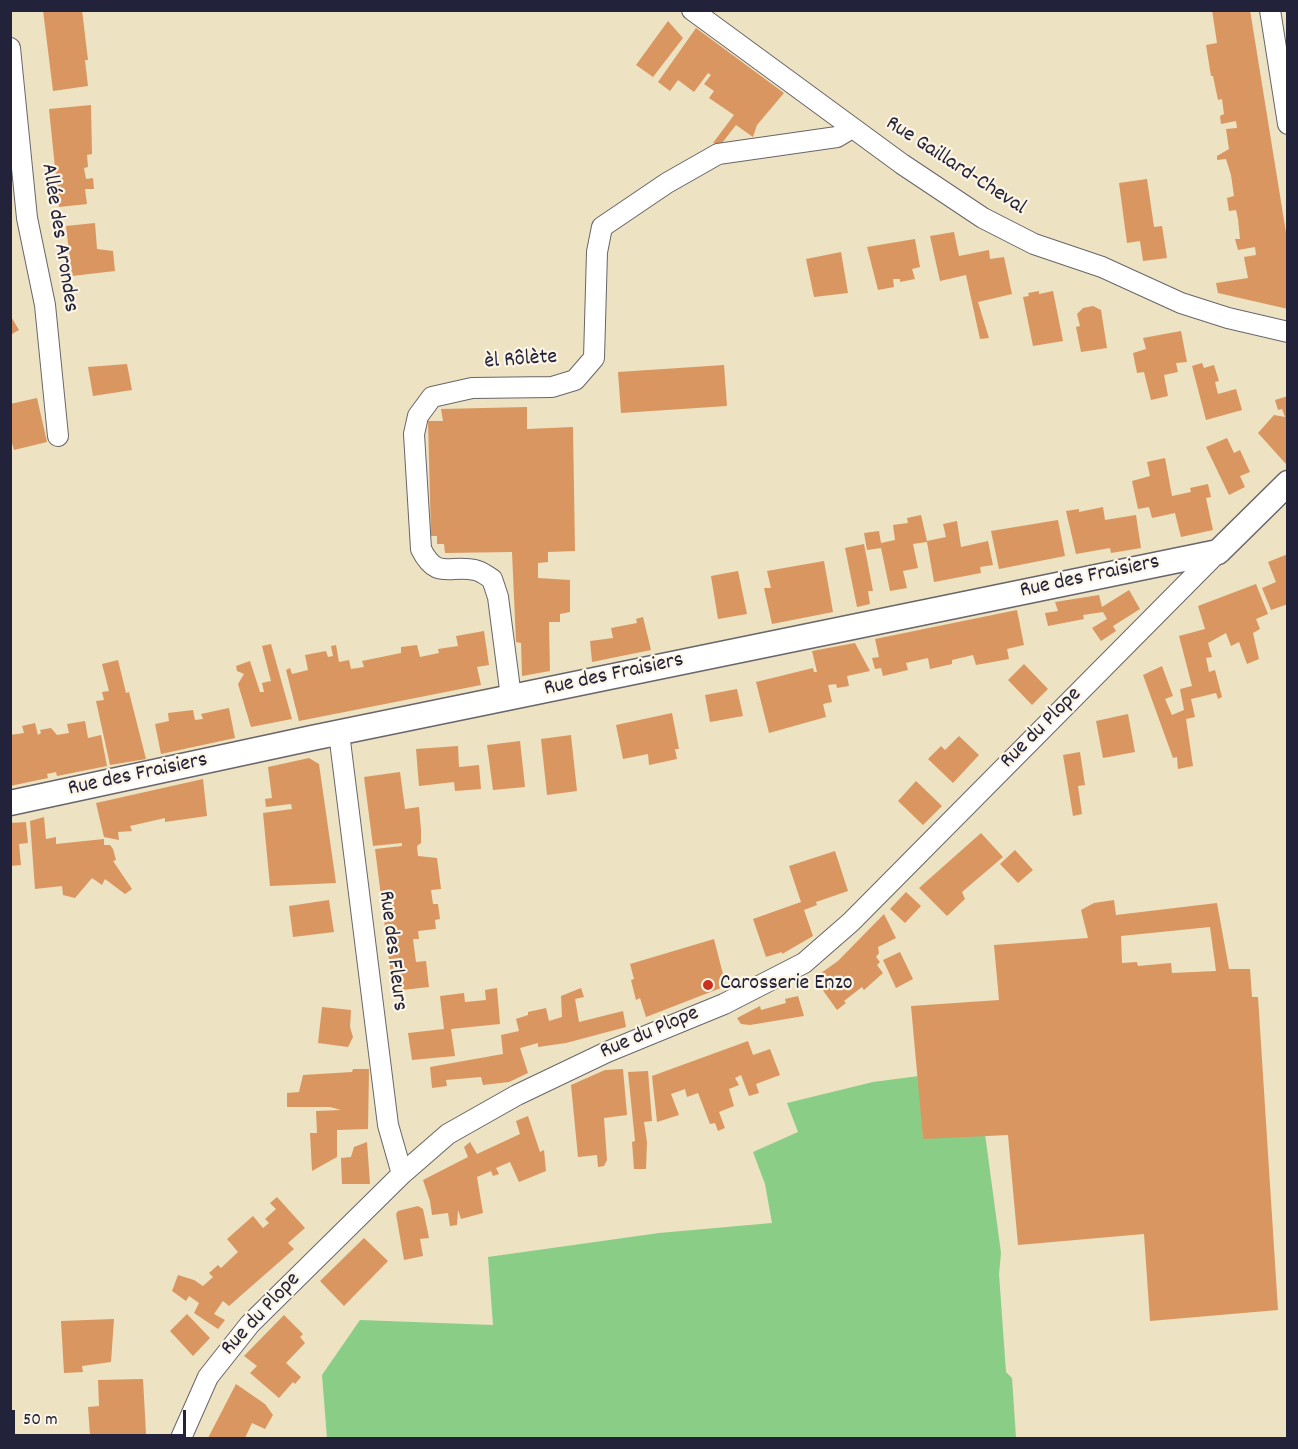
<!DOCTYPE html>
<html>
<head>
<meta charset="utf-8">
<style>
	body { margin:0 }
	#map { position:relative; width:1298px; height:1449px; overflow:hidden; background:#ede2c1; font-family:Dekko,sans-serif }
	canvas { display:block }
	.frame { position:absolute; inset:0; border:12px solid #22223b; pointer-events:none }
	.scale { position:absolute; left:12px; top:1410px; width:174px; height:27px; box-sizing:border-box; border:3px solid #22223b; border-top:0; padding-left:8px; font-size:18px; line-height:21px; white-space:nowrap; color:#22223b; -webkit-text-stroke:4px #fcf5e5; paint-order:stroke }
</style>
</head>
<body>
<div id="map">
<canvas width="1298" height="1449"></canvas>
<div class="frame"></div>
<div class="scale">50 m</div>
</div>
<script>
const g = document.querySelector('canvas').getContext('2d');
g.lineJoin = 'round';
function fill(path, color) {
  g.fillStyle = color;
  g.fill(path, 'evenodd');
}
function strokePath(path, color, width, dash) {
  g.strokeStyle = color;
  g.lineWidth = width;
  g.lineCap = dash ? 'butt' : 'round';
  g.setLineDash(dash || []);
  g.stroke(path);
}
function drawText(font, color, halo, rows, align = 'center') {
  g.font = font + ' Dekko,sans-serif';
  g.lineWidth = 4.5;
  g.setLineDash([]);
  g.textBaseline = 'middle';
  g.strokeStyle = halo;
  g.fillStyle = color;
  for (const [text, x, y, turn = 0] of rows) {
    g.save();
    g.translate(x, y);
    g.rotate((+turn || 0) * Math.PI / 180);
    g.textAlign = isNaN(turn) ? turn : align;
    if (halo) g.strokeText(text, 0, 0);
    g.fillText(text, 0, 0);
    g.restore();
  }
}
const green = new Path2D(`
	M919 1076 923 1138 985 1134 1001 1253 999 1274 1006 1372 1012 1378 1016 1438H327L322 1375 360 1320 493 1325 488 1257 659 1233 772 1223 765 1184 753 1152 798 1132 787 1103 873 1082Z`);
const building = new Path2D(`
	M43 10H82L88 60H85L88 86 53 91Z
	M1212 10H1250L1288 245V309L1218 293 1216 283 1248 278 1244 257 1256 255 1255 247 1238 250 1235 239H1240L1238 219 1236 210 1229 211 1227 198 1234 196 1231 175 1226 159 1217 160V156L1229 149 1226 129 1237 128 1236 121 1221 124 1220 116 1224 114 1222 99 1218 100 1213 76H1211L1206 45 1217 43Z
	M668 21 683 38 653 77 636 65Z
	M696 28 784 93 757 125 753 137 736 125 722 143H713L734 115 709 98 714 91 704 84 711 75 708 73 694 92 678 80 670 91 658 82Z
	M91 105 92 154 87 155 88 167 84 168 86 179 93 178 94 189H85L87 204 59 207 49 109Z
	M1147 179 1154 227 1162 226 1167 258 1143 261 1140 241 1127 243 1119 183Z
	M95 223 97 249 113 251 115 271 72 276 66 226Z
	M954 232 959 256 989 250 990 259 1004 257 1012 294 978 302 989 338 980 339 966 275 940 281 930 236Z
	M915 239 920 267 912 269 915 279 900 282V279H893L894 287 878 290 867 247Z
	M841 252 848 293 814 297 806 259Z
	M1039 291V294L1053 291 1063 341 1033 346 1023 297 1029 296 1028 293Z
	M1093 306 1101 310 1107 348 1081 352 1076 327 1080 326 1077 314 1083 308Z
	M10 315 19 330 10 335Z
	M1181 331 1187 362 1176 363 1178 372 1164 375 1168 396 1151 400 1144 372 1137 373 1133 353 1146 349 1143 338Z
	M1202 363 1204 368 1214 365 1219 381 1215 382 1218 394 1236 389 1242 410 1206 420 1192 366Z
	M127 364 132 390 93 396 88 367Z
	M724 365 727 406 621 413 618 372Z
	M1288 396V462L1286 464 1258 433 1274 415 1285 417 1282 409 1278 410 1275 400Z
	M37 398 47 442 14 450 10 436V404Z
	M527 407V429L573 427 575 551 548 552V562L538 563V578L570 580V612L560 614V622H549L550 671 522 676 521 643 516 642 512 552 445 553 444 544H437V536H431L428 421H443L441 409Z
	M1227 438 1234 453 1240 450 1250 472 1240 476 1245 487 1229 495 1206 447Z
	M1165 458 1172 496 1191 492 1190 488 1208 484 1211 497 1206 498 1213 530 1181 537 1175 513 1152 518 1149 507 1138 509 1132 481 1150 476 1147 462Z
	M1103 507 1105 520 1136 515 1141 548 1111 553 1110 548 1076 554 1066 511 1079 509V512Z
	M921 515 927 541 946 537 943 524 957 521 961 547 988 541 993 565 980 567 981 573 934 582 927 542 913 544 918 568 903 571 907 588 890 591 881 548 867 550 864 533 879 531 881 543 895 540 893 525 908 523 907 518Z
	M1058 520 1065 556 999 569 991 531Z
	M864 544 873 591H868L870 604 857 607 845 548Z
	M1288 554V604L1271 610 1262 588 1276 582 1268 562Z
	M824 561 833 612 772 624 764 588H771L767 571Z
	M738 571 747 614 718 619 711 576Z
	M1256 584 1268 614 1256 619 1260 629 1253 633 1259 659 1247 664 1239 642 1231 646 1226 633 1208 643 1212 657 1206 658 1209 672 1215 670 1222 697 1218 699 1216 693 1191 699 1195 717 1186 719 1193 766 1178 769 1177 757 1173 758 1143 675 1162 666 1173 696 1165 699 1172 715 1184 710 1180 689 1192 686 1179 636 1205 629 1198 606Z
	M1129 590 1140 609 1113 626 1116 631 1101 641 1092 628 1107 619 1103 612 1083 615 1084 619 1048 626 1045 613 1058 611 1055 602 1099 595 1102 607Z
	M1017 610 1024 645 1007 649 1009 659 976 665 973 655 952 660V664L930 669 928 658 906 663 908 670 883 676 881 668 875 669 872 658 879 657 875 639Z
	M643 617 651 650 592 662 590 641 613 638 611 628 637 623 636 619Z
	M484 631 489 665 477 667 481 685 299 721 286 670 290 668 292 674 308 670 305 655 326 651 328 657 333 656 331 646 336 645 339 662 349 660 351 669 364 667 362 661 401 653V647L417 645 420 657 439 653 438 649 458 646 456 636Z
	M855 643 870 671 847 676 849 686 837 688 836 684 828 685 832 702 823 704 826 717 769 733 756 682 813 668 814 672H817L812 651Z
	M271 644 292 719 251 727 238 684 244 674 237 671 236 666 250 661 260 692H264L262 683 271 681 262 646Z
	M118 660 126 693 129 692 146 759 110 765 96 701 104 700 102 692 109 691 102 664Z
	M1024 664 1048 689 1032 705 1008 680Z
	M737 689 743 716 710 722 705 695Z
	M229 708 235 738 161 754 155 724 169 721 168 713 193 710 195 720 203 719 201 714Z
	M672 713 679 749H675L677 759 649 765 648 754 623 759 616 725Z
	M1128 714 1135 752 1103 758 1096 721Z
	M85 721 88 738 101 735 107 766 57 776 56 772 47 774 48 778 10 786V735L24 733 22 726 35 723 38 735 41 733 40 730 51 728 57 735 69 733 67 724Z
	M571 735 577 791 547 795 541 739Z
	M959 736 979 755 953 783 928 759 941 746 945 750Z
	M520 741 525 787 493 790 487 745Z
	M458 746 459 767 479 765 481 789 455 791 454 782 419 786 416 749Z
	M1080 752 1085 785 1078 786 1082 814 1073 816 1063 755Z
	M309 758 319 764 336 883 270 886 263 813 292 809 291 804 266 807 265 799 272 798 268 767Z
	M400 772 405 809 419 807 421 830V843L417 846 418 856 437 858 441 889 431 890 433 904H438L440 919 435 920 436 929 418 931 419 939H413L416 962 426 961 429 987 393 991 375 849 402 846V843L373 846 364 777Z
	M203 779 207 816 165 822V818L130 826 132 831 118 832 119 840 104 837 96 803Z
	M916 781 942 806 923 825 898 801Z
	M44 817 46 839 56 837V844L104 839V845H110L113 849 116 860 113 861 132 889 125 894 105 879 102 885 92 878 75 898 63 895 62 886 35 889 30 821Z
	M26 822 28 843 19 844 21 865 10 866V823Z
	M981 833 1003 857 962 892 965 899 947 916 919 888Z
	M1015 850 1033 870 1018 883 1000 864Z
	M835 851 848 891 816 902 817 905 804 910 813 936 782 954V952L766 957 753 919 801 902 789 866Z
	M906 892 921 906 905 923 890 909Z
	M329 900 334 932 293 937 289 906Z
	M1114 900 1116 915 1217 903 1229 969H1250L1252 997H1258L1278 1310 1150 1321 1144 1234 1018 1245 1008 1135 923 1139 911 1006 999 1000 994 945 1088 938 1081 910 1094 903ZM1210 927 1216 971 1172 973 1171 963 1138 966 1137 962 1122 963 1121 936Z
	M884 914 896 938 878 947 879 953 876 957 880 962 877 965 883 973 864 990 862 987 844 1001 846 1003 837 1010 814 978 838 961Z
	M714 939 726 986 646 1017 640 998 636 1000 631 980 634 979 630 964Z
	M900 952 913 979 896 988 883 960Z
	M497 988 500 1024 451 1029 455 1056 412 1060 408 1033 444 1029 440 996 464 993 465 1002 486 1000 485 990Z
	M581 988 584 997 575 999 579 1022 623 1011 626 1027 566 1043 538 1047V1043L520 1048 528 1073 509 1082 483 1085 481 1077 446 1080 447 1086 432 1088 430 1067 503 1054 501 1035 519 1031 516 1019 528 1015V1012L546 1008 549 1021 562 1017 561 996Z
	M798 996 804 1016 750 1025 741 1024 737 1018 760 1006 761 1010 786 1003 785 999Z
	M322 1007 351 1010 350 1027 353 1037 348 1047 318 1043Z
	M748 1041 753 1055 770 1049 780 1075 756 1084 759 1093 749 1096 741 1075 735 1078 739 1085 729 1089 734 1106 719 1112 725 1128 718 1131 715 1123 710 1124 698 1093 687 1097 685 1089 671 1094 679 1115 657 1122 652 1076Z
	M353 1069H369L368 1129 337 1130V1157L312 1171 310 1133H317L316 1111 341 1110 330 1107H287V1093L299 1092 303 1075 352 1072Z
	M623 1069 627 1115 604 1118 607 1160 604 1166 598 1167 597 1155 578 1157 571 1085 605 1070Z
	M648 1071 652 1121 644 1122 647 1142 646 1169H634L632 1142 635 1141 628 1072Z
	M528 1116 540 1152 544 1150 546 1171 519 1182 510 1162 496 1168 499 1174 493 1176 491 1171 477 1177 483 1213 461 1219 458 1210 457 1225 450 1226 448 1213 432 1215 430 1201 423 1180 468 1157 464 1147 470 1142 477 1154 520 1134 516 1121Z
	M367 1142 370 1184H342L341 1158 351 1157 354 1147Z
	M277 1197 305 1228 288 1243 294 1249 229 1306 223 1301 214 1314 225 1320 218 1329 194 1313 199 1303 189 1296 186 1301 172 1291 178 1275 194 1280 203 1286 213 1277 209 1273 218 1265 221 1268 238 1252 227 1239 253 1216 263 1228 269 1223 265 1219 276 1209 270 1203Z
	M418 1206 423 1209 429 1238 420 1239 423 1256 404 1260 396 1214 398 1211Z
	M364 1238 388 1261 344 1306 320 1281Z
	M187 1314 210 1338 193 1356 170 1331Z
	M284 1315 303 1334 300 1337 305 1343 286 1363 301 1377 295 1384 293 1382 279 1398 250 1373 257 1366 244 1356Z
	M114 1319 111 1362 82 1366 83 1372 64 1373 61 1321Z
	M143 1379 146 1434H141V1438H110V1434L90 1435 88 1407 99 1406 98 1380Z
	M236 1384 265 1404 273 1415 265 1429 252 1423 245 1438H208Z`);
const minor = new Path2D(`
	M692 10 902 164 983 218 1034 244 1102 267 1181 303 1228 318 1288 332
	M1270 10 1288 124
	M10 48 27 218 45 305 58 436
	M511 697 498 597 492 579C487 576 481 571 475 570 450 564 437 581 421 549L414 434 418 416 432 397 472 388 552 387 575 380 594 358 597 252 602 227 667 183 718 154 837 137 852 128
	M339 733 388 1125 402 1174
	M181 1438 208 1377 250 1324 402 1174 448 1134 517 1095 607 1052 724 1004 804 963 851 922 1218 552`);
const tertiary = new Path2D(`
	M10 803 312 738 1218 552 1288 483`);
const markers = [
	[708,985,6,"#c8321e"]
];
const streetNames = [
	["Rue Gaillard-Cheval",955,167,33],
	["Allée des Arondes",58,238,81],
	["èl Rôlète",521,361,-4],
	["Rue des Fraisiers",1090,578,-12],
	["Rue des Fraisiers",614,676,-12],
	["Rue du Plope",1042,729,-45],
	["Rue des Fraisiers",138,776,-12],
	["Rue des Fleurs",391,951,83],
	["Rue du Plope",650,1034,-23],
	["Rue du Plope",262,1315,-47]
];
const poiNames = [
	["Carosserie Enzo",720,985]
];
fill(green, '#89cd87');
fill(building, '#d99660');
strokePath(minor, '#69656a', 22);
strokePath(tertiary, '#69656a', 27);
strokePath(minor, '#fff', 20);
strokePath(tertiary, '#fff', 24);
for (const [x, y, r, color] of markers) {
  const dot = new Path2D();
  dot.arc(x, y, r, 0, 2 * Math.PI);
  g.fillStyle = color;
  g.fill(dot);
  strokePath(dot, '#fcf5e5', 2);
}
drawText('22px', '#22223b', '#fcf5e5', streetNames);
drawText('22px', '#22223b', '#fcf5e5', poiNames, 'left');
</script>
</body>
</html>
